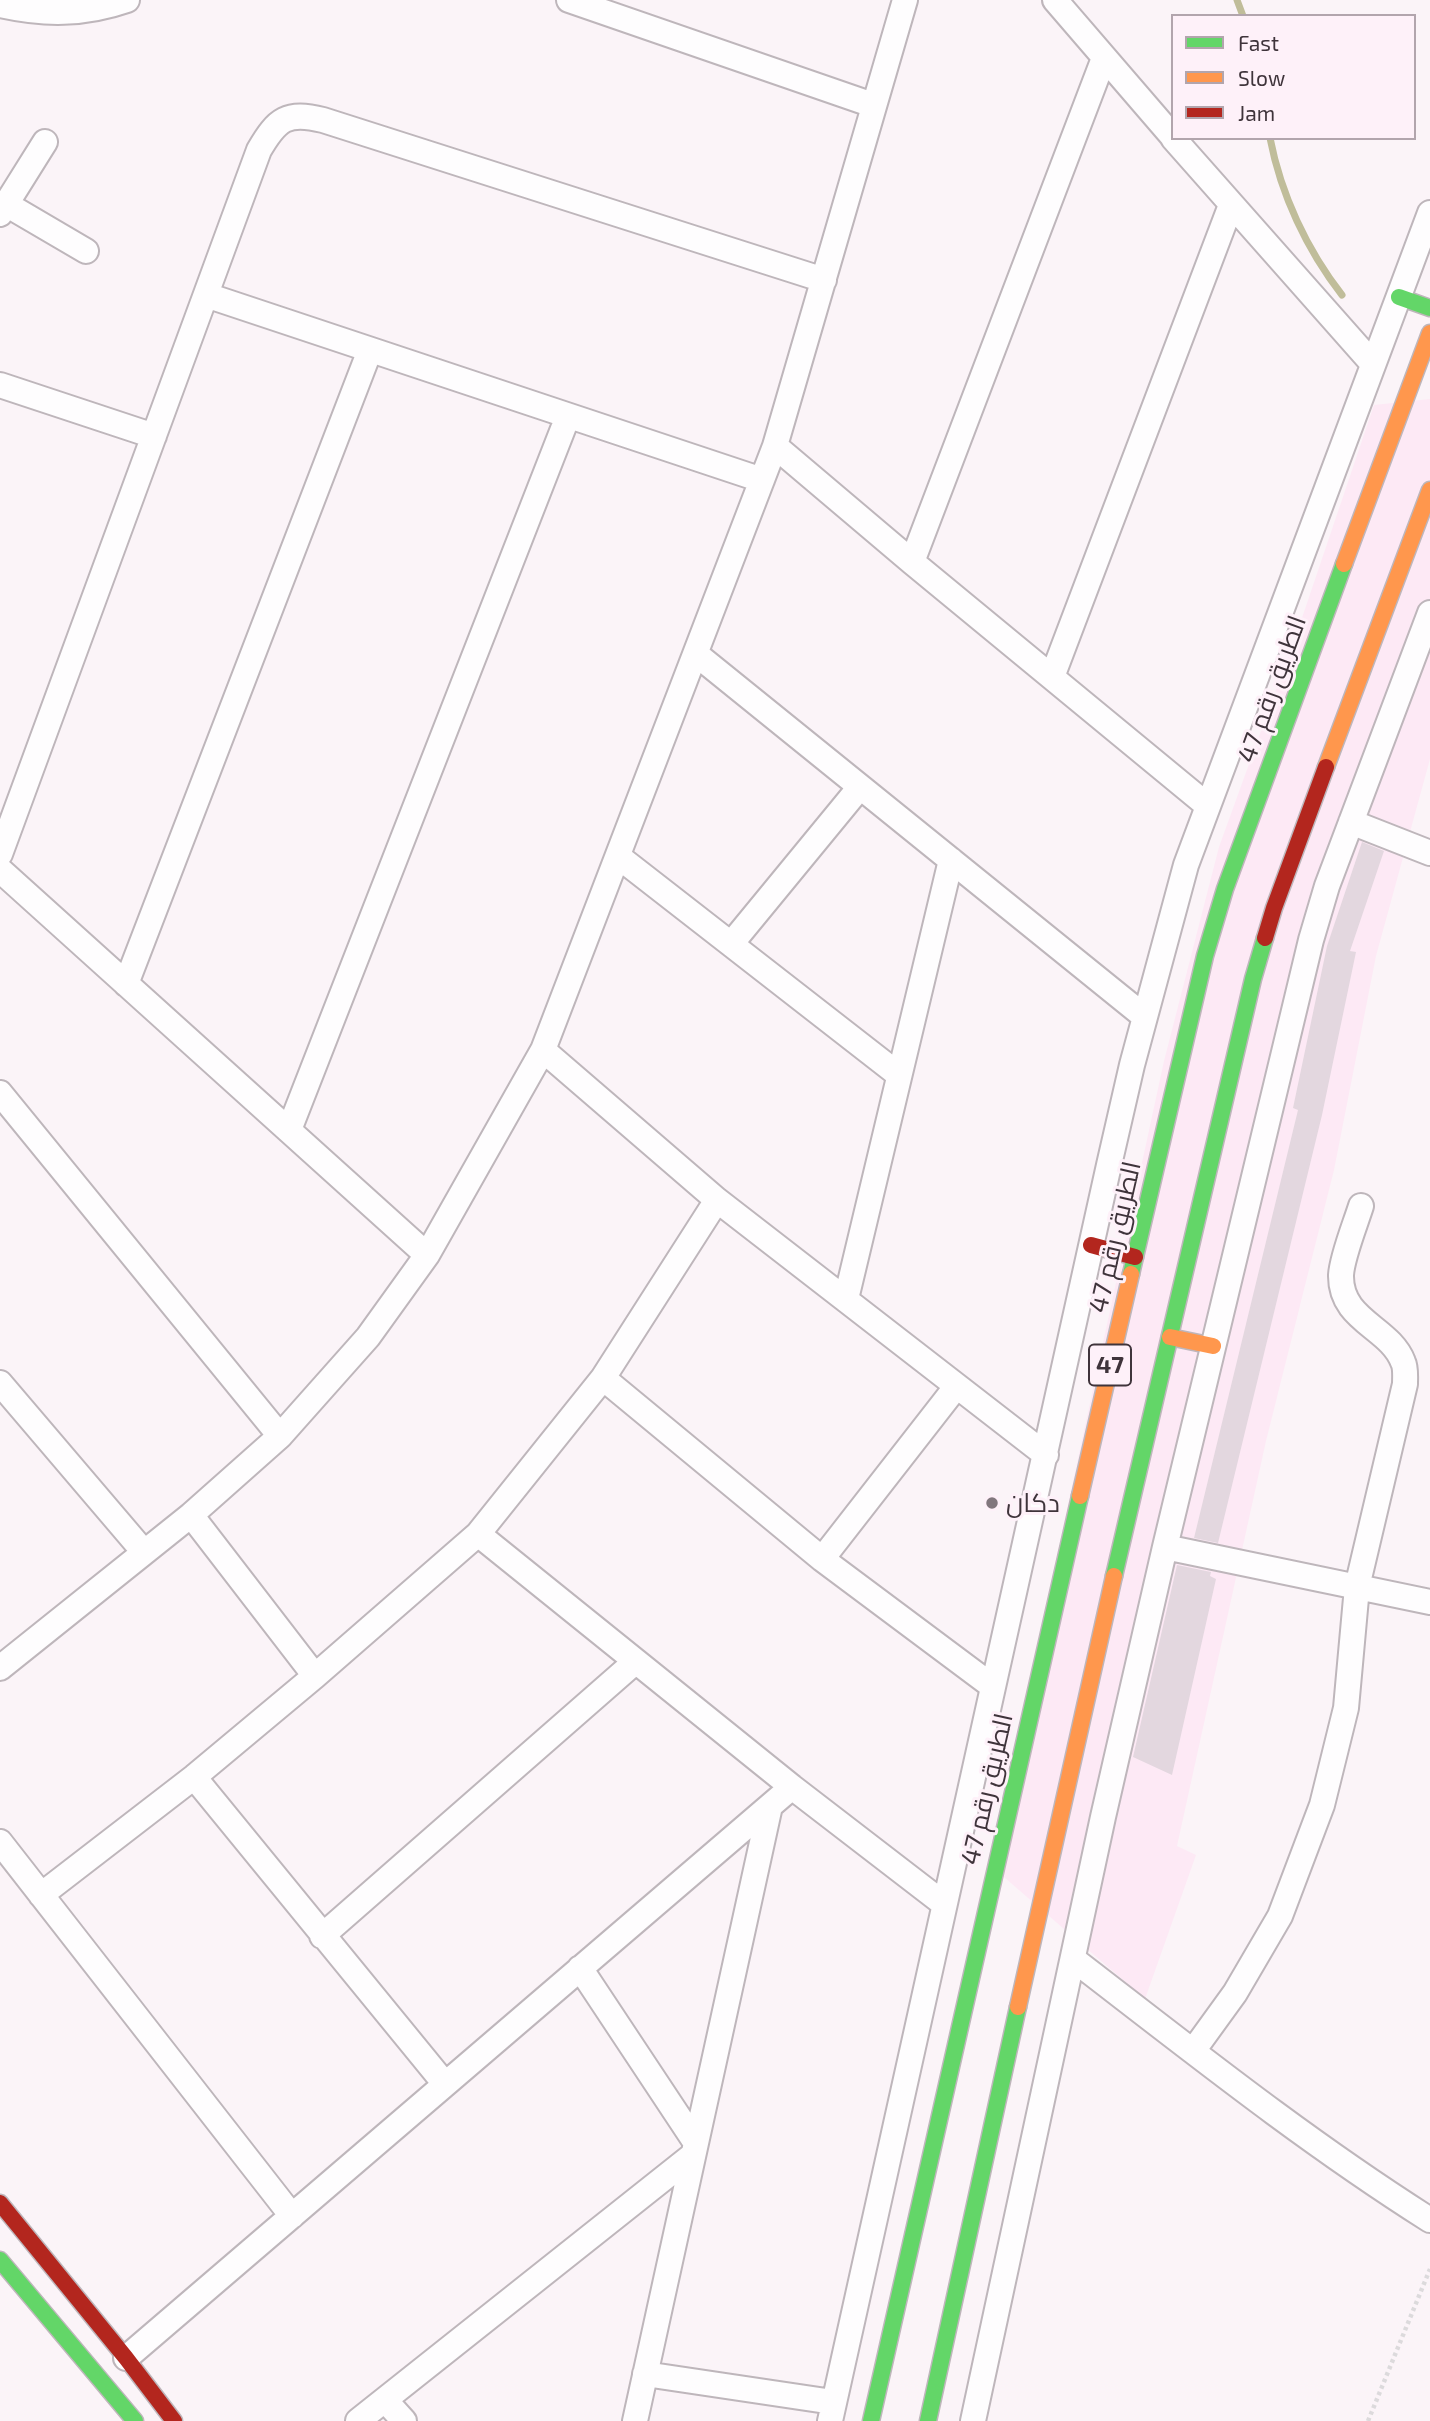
<!DOCTYPE html>
<html>
<head>
<meta charset="utf-8">
<style>
	body { margin:0 }
	#map { position:relative; width:1430px; height:2421px; overflow:hidden; background:#fbf4f8; font-family:"Exo 2",sans-serif }
	canvas { display:block }
	.legend { position:absolute; left:1171px; top:14px; width:245px; height:126px; box-sizing:border-box; background:#fef1f9; border:2px solid #b2a5ad; margin:0; padding:9px 12px; list-style:none; font-size:21px; color:#3f343b }
	.legend li { display:flex; align-items:center; gap:14px; height:35px }
	.legend b { width:35px; border:2px solid #b2a5ad }
</style>
</head>
<body>
<div id="map">
<canvas width="1430" height="2421"></canvas>
<ul class="legend">
<li><b style="height:9px;background:#63d668"></b>Fast</li>
<li><b style="height:9px;background:#ff974d"></b>Slow</li>
<li><b style="height:9px;background:#b3261e"></b>Jam</li>
</ul>
</div>
<script>
const g = document.querySelector('canvas').getContext('2d');
g.lineJoin = 'round';
function fill(path, color) {
  g.fillStyle = color;
  g.fill(path, 'evenodd');
}
function strokePath(path, color, width, dash) {
  g.strokeStyle = color;
  g.lineWidth = width;
  g.lineCap = dash ? 'butt' : 'round';
  g.setLineDash(dash || []);
  g.stroke(path);
}
function drawText(font, color, halo, rows, align = 'center') {
  g.font = font + ' "Exo 2",Cairo,sans-serif';
  g.lineWidth = 6;
  g.setLineDash([]);
  g.textBaseline = 'middle';
  g.strokeStyle = halo;
  g.fillStyle = color;
  for (const [text, x, y, turn = 0] of rows) {
    g.save();
    g.translate(x, y);
    g.rotate((+turn || 0) * Math.PI / 180);
    g.textAlign = isNaN(turn) ? turn : align;
    if (halo) g.strokeText(text, 0, 0);
    g.fillText(text, 0, 0);
    g.restore();
  }
}
const built = new Path2D(`
	M1430 399V759L1376 956 1334 1170 1266 1441 1177 1846 1196 1855 1145 1999 990 1865 1164 1061 1219 847 1304 612 1374 405Z`);
const stream = new Path2D(`
	M1237 0 1243 16
	M1270 138C1281 195 1307 250 1342 295`);
const building = new Path2D(`
	M1362 842 1384 851 1350 951 1356 952 1322 1115 1218 1543 1194 1538 1298 1110 1293 1108 1327 946Z
	M1177 1565 1211 1572 1210 1576 1216 1579 1172 1775 1133 1757Z`);
const path = new Path2D(`
	M1368 2421 1430 2269`);
const street = new Path2D(`
	M569 0 873 105
	M1055 0 1173 137
	M0 5C44 15 84 15 127 0
	M1173 138 1373 364
	M6 204 86 251
	M0 214 45 142
	M206 295 762 480
	M0 385 154 436
	M775 446 912 562 1208 806
	M912 562 1104 58
	M696 654 1145 1017
	M1052 677 1231 205
	M1351 822 1430 853
	M0 854 259 150C277 119 287 111 323 120L824 280
	M619 857 899 1075
	M0 870 427 1255
	M731 944 860 787
	M126 984 370 350
	M543 1050 717 1200 1046 1455
	M0 1093 280 1436
	M289 1130 568 416
	M846 1299 951 860
	M603 1378 822 1559 992 1686
	M0 1383 144 1552
	M191 1515 315 1676
	M478 1534 792 1787 944 1904
	M1165 1547 1430 1602
	M822 1559 956 1387
	M0 1668 191 1515 280 1436 368 1337 427 1255 543 1050 775 446 905 0
	M194 1777 445 2084
	M0 1842 292 2216
	M41 1895 194 1777 315 1676 478 1534 603 1378 717 1200
	M322 1936 635 1662
	M1073 1959C1190 2049 1305 2141 1430 2220
	M580 1968 696 2143
	M1193 2051 1235 1993 1280 1916 1322 1805 1346 1708 1357 1587 1405 1384C1405 1377 1406 1368 1403 1362 1390 1327 1340 1321 1341 1275 1342 1257 1355 1225 1361 1206
	M126 2358 792 1787
	M645 2374 833 2402
	M385 2400 404 2421
	M358 2421 693 2155
	M635 2421 770 1806
	M830 2421 1109 1165 1132 1065 1186 865 1430 213
	M973 2421 1103 1817 1165 1547 1311 940 1327 886 1430 613`);
const fast = new Path2D(`
	M1399 297 1430 308
	M1131 1274 1205 956 1225 889 1344 564
	M1114 1576 1253 979 1265 938
	M0 2260 135 2421
	M871 2421 1080 1496
	M928 2421 1018 2007`);
const slow = new Path2D(`
	M1344 564 1430 333
	M1326 767 1430 490
	M1170 1337 1213 1346
	M1080 1496 1131 1274
	M1018 2007 1114 1576`);
const jam = new Path2D(`
	M1265 938 1274 908 1326 767
	M1091 1245 1135 1257
	M0 2203 126 2358 174 2421`);
const markers = [
	[992,1503,7,"#81777d"]
];
const shields = [
	[1110,1365,42]
];
const shieldNames = [
	["47",1110,1365]
];
const streetNames = [
	["الطريق رقم 47",1272,689,-70],
	["الطريق رقم 47",1115,1237,-77],
	["الطريق رقم 47",987,1789,-77]
];
const poiNames = [
	["دكان",1006,1503]
];
fill(built, '#fde9f5');
strokePath(stream, '#c0bd9a', 7);
fill(building, '#e3d7df');
strokePath(street, '#beb6bb', 28);
strokePath(fast, '#beb6bb', 19);
strokePath(slow, '#beb6bb', 19);
strokePath(jam, '#beb6bb', 19);
strokePath(path, '#dcdadc', 4.5, [3.5, 3.5]);
strokePath(street, '#fefdfe', 24);
strokePath(fast, '#63d668', 16);
strokePath(slow, '#ff974d', 16);
strokePath(jam, '#b3261e', 16);
for (const [x, y, r, color] of markers) {
  const dot = new Path2D();
  dot.arc(x, y, r, 0, 2 * Math.PI);
  g.fillStyle = color;
  g.fill(dot);
  strokePath(dot, '#fef1f9', 2.5);
}
for (const [x, y, w] of shields) {
  const box = new Path2D();
  box.roundRect(x - w / 2, y - 20.5, w, 41, 5);
  g.fillStyle = '#fef1f9';
  g.fill(box);
  strokePath(box, '#3f343b', 2);
}
drawText('bold 24px', '#3f343b', null, shieldNames);
drawText('26px', '#3f343b', '#fef1f9', streetNames);
drawText('26px', '#3f343b', '#fef1f9', poiNames, 'left');
</script>
</body>
</html>
